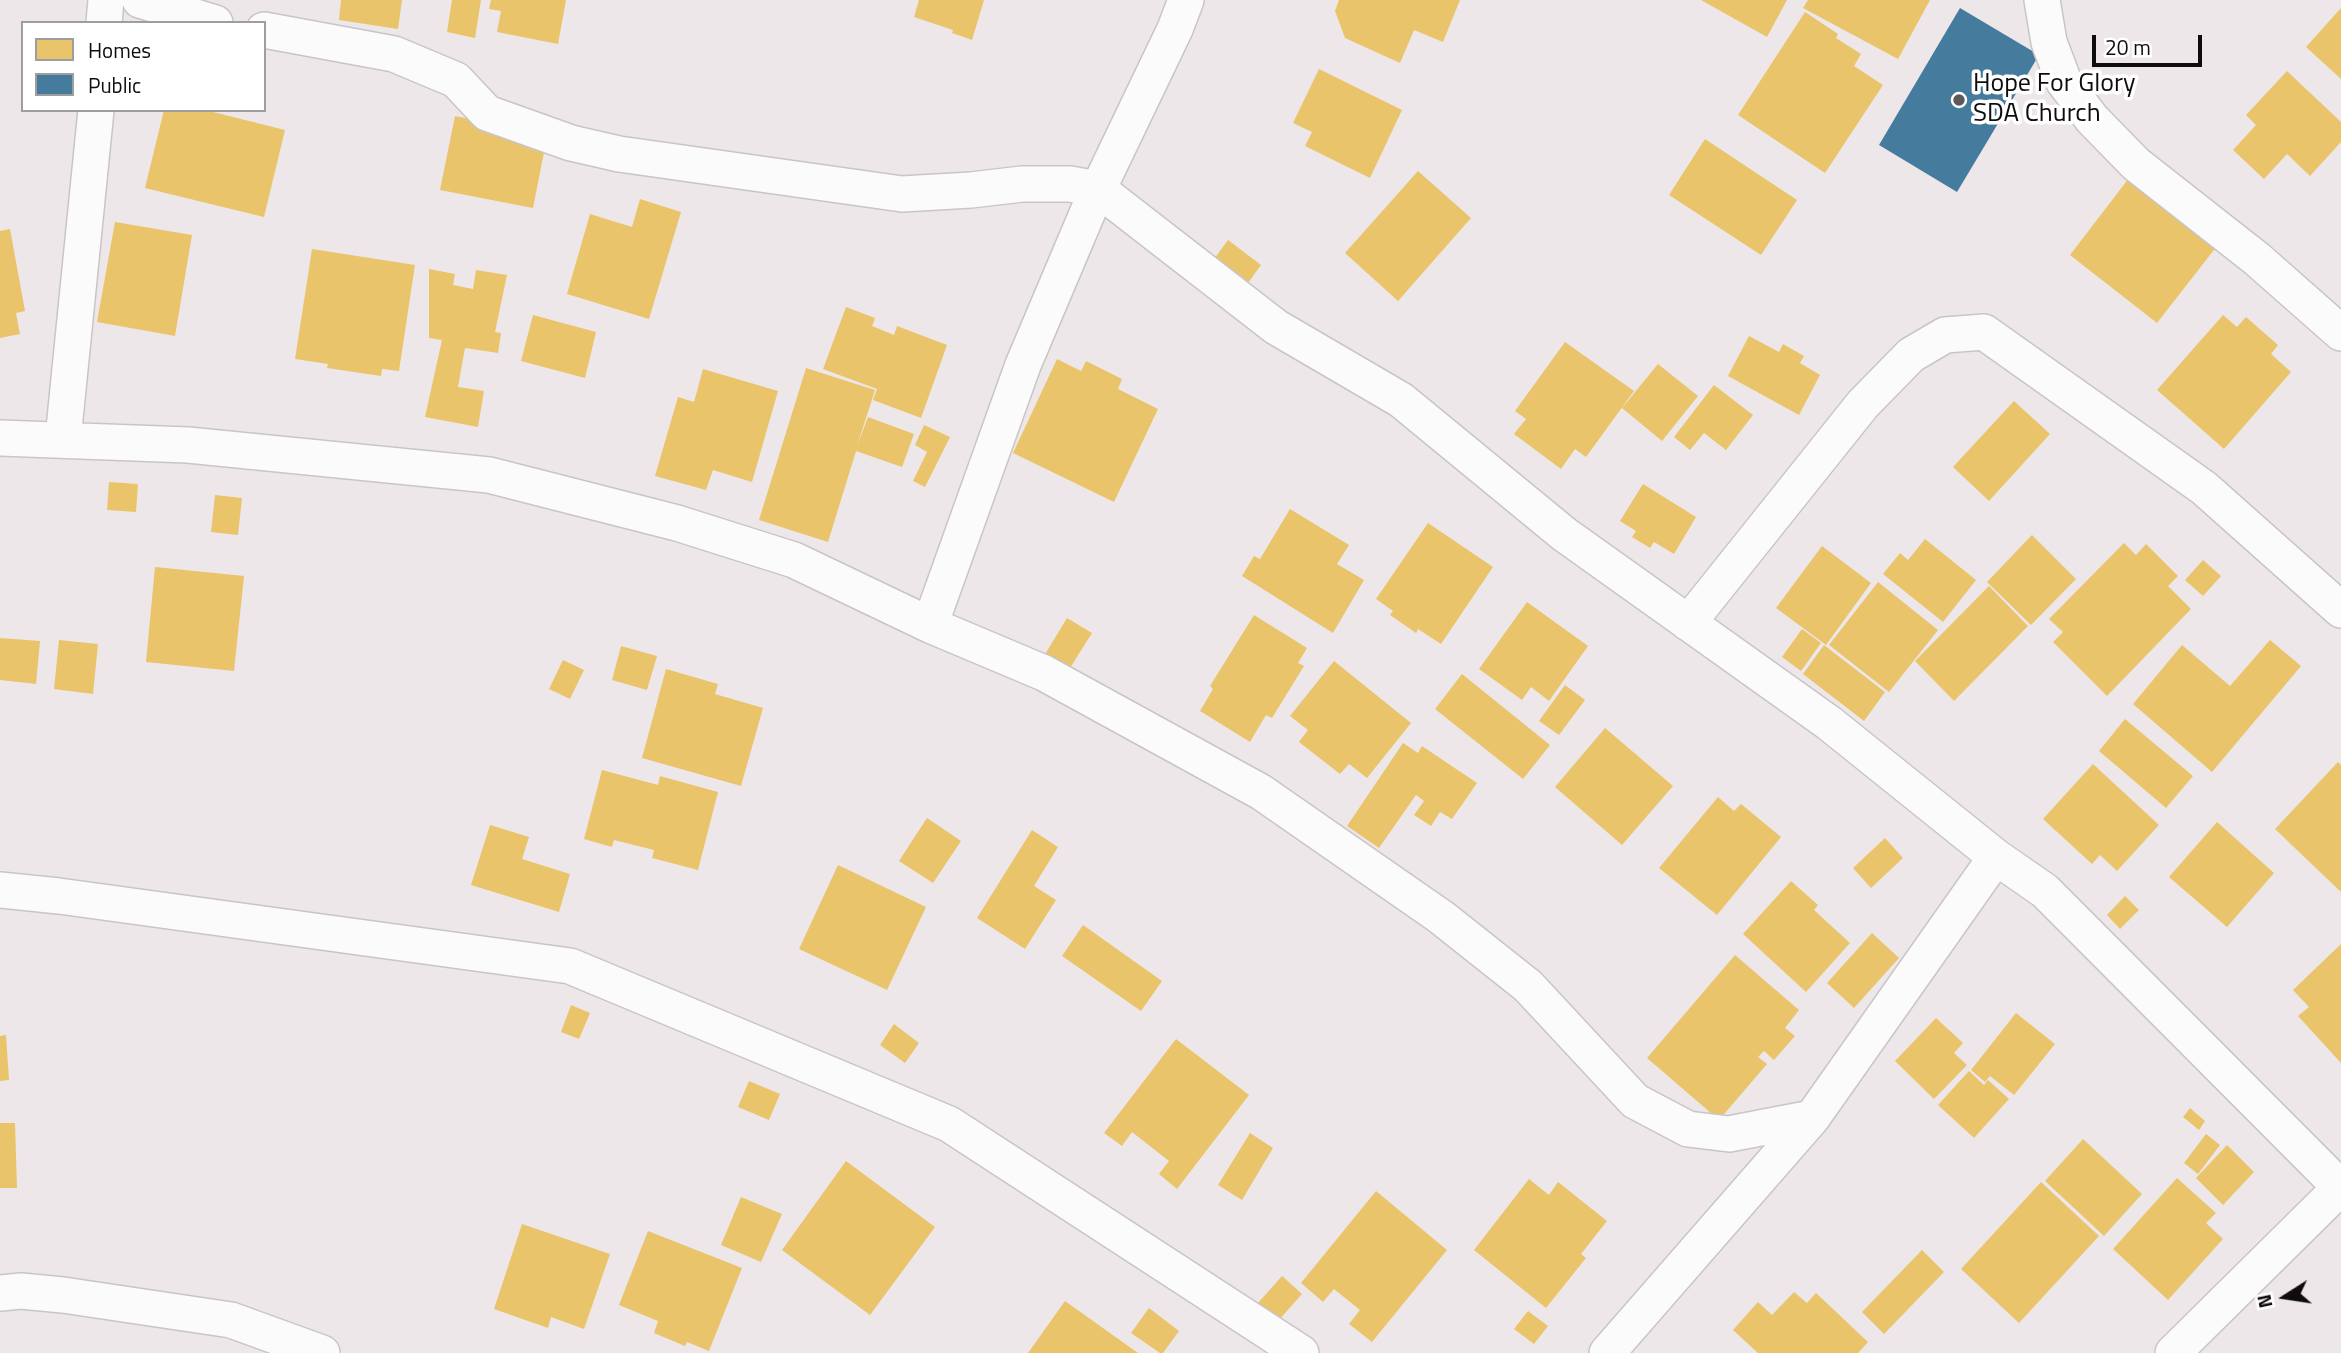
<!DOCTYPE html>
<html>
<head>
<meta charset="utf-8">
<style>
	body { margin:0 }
	#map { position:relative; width:2341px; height:1353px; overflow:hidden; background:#ede7ea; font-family:"Titillium Web",sans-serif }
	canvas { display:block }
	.legend { position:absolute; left:21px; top:21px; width:245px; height:91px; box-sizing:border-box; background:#fff; border:2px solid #9f9e9f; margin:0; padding:9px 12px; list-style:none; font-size:21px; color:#0f0c0e }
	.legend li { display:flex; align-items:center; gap:14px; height:35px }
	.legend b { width:35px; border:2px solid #9f9e9f }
	.north { position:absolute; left:2250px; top:1262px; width:70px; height:70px; -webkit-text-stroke:5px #fff; paint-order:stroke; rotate:258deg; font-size:19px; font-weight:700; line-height:28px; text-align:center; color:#0f0c0e }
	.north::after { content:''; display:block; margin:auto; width:24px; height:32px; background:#0f0c0e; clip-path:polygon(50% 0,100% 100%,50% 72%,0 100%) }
	.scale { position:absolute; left:2092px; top:35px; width:110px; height:32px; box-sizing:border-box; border:4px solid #0f0c0e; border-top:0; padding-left:9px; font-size:21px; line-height:24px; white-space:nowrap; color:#0f0c0e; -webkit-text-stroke:5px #fff; paint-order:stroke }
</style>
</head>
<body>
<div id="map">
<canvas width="2341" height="1353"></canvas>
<ul class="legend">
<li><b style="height:19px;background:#e9c46a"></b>Homes</li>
<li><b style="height:19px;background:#457b9d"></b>Public</li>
</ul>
<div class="north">N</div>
<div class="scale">20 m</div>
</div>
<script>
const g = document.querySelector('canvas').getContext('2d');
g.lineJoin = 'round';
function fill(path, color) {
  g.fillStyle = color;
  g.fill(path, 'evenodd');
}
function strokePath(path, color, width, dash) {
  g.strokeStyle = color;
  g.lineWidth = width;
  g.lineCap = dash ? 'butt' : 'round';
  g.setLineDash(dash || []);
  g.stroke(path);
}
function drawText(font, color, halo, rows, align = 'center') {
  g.font = font + ' "Titillium Web",sans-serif';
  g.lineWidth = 7;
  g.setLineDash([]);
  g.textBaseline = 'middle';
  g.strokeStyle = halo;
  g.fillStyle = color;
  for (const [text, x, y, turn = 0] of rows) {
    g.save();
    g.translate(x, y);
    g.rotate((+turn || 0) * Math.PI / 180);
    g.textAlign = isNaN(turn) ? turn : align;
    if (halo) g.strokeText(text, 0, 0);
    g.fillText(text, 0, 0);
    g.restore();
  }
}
const homes = new Path2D(`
	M341 0H402L398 29 339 20Z
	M452 0H481L475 38 447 32Z
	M491 0H566L558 44 497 32 501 11 489 9Z
	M919 0H984L972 40 952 33 953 30 914 17Z
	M1339 0H1460L1443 42 1414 30 1400 63 1345 38 1335 11Z
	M1701 0H1787L1767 37Z
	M1808 0H1930L1898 59 1803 8Z
	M2341 8V79L2306 47Z
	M1805 12 1838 34 1836 38 1861 54 1854 66 1883 85 1825 173 1738 115Z
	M1319 69 1402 110 1370 178 1305 146 1312 132 1293 123Z
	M2287 71 2341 122V142L2310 176 2287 154 2264 179 2233 150 2256 125 2246 115Z
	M164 110H205L285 130 264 217 145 188Z
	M455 116 509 127 546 142 533 208 440 190Z
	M1705 139 1797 200 1761 255 1669 195Z
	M1418 171 1471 218 1398 301 1345 253Z
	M2129 178 2217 246 2157 323 2070 255Z
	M640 199 681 212 649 319 567 294 590 214 632 227Z
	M115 222 192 235 175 336 97 322Z
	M10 229 25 311 16 313 20 334 0 338V231Z
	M1228 240 1261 265 1245 287 1212 262Z
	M312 249 415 265 399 371 382 369 381 376 327 368 328 364 295 359Z
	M429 269 455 274 453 285 473 289 476 270 507 275 495 332 501 333 498 353 465 348 458 387 484 391 478 427 425 417 442 340 429 338Z
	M846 307 875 318 872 326 894 335 897 326 947 345 921 418 873 400 877 389 823 369Z
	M533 315 596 332 585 378 521 361Z
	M2223 315 2237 327 2246 317 2278 345 2271 354 2291 372 2224 449 2157 390Z
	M1749 336 1779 352 1783 344 1804 356 1800 363 1820 375 1799 415 1728 376Z
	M1565 342 1634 391 1586 457 1575 449 1561 469 1514 434 1526 419 1515 411Z
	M1057 359 1081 371 1086 361 1122 379 1118 389 1158 409 1114 502 1013 453Z
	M1658 364 1698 396 1662 441 1622 408Z
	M806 368 875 390 857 446 868 417 914 434 902 467 856 451 828 542 759 520Z
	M703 369 778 391 752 482 713 470 706 490 655 476 678 397 694 402Z
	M1714 385 1753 415 1726 450 1704 433 1690 450 1674 437Z
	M2014 401 2050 434 1989 501 1953 467Z
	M924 425 950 437 925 487 913 481 927 452 915 445Z
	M109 482 138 484 136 512 107 510Z
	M1643 484 1696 517 1674 554 1654 542 1650 548 1632 537 1636 531 1620 521Z
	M215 495 242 498 238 535 211 532Z
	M1290 509 1349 545 1337 564 1364 580 1333 633 1242 576 1254 556 1260 559Z
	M1428 523 1493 567 1441 644 1418 629 1416 633 1390 615 1393 611 1376 599Z
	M2032 535 2076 579 2031 625 1987 582Z
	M1925 539 1976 580 1943 622 1883 574 1900 553 1908 560Z
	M2124 543 2136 555 2146 544 2178 576 2168 586 2191 609 2107 696 2053 642 2063 632 2049 619Z
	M1822 546 1871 583 1826 645 1776 608Z
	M2203 560 2221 576 2203 596 2185 580Z
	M155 567 244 576 234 671 146 662Z
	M1878 582 1938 630 1889 692 1829 645Z
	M1989 586 2028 626 1954 701 1915 661Z
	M1527 602 1588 646 1549 701 1531 687 1522 700 1479 669Z
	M1254 615 1307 648 1298 663 1304 666 1272 718 1266 715 1250 742 1200 711 1213 689 1210 686Z
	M1067 618 1092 633 1065 676 1041 661Z
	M1802 629 1821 643 1801 671 1782 657Z
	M0 638 40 641 36 684 0 680Z
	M59 640 98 644 93 694 54 689Z
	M2270 640 2301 666 2212 772 2133 704 2182 645 2230 686Z
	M1824 645 1885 692 1864 721 1803 674Z
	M621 646 657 656 647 690 612 680Z
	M563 660 584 670 570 699 549 689Z
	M1334 661 1411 723 1367 778 1349 764 1340 774 1299 742 1308 730 1290 716Z
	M666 669 718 684 715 694 763 708 741 786 642 758Z
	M1462 674 1550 745 1523 779 1435 709Z
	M1565 685 1585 700 1559 735 1539 721Z
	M2125 719 2193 776 2166 808 2099 751Z
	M1605 728 1673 786 1622 845 1555 787Z
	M1403 743 1418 753 1422 746 1477 783 1452 819 1440 812 1431 826 1414 815 1424 801 1416 795 1379 848 1347 826Z
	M2338 762 2341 765V892L2275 829Z
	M2093 764 2159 825 2117 871 2100 855 2092 864 2043 819Z
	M602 770 658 785 660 776 718 792 698 870 652 858 654 850 614 840 612 847 584 839Z
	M1718 797 1734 811 1741 804 1781 837 1717 915 1659 868Z
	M927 818 961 841 933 883 899 861Z
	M2217 822 2274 873 2227 927 2169 877Z
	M490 825 529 837 522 859 570 874 559 912 471 885Z
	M1032 830 1058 847 1034 886 1056 900 1025 949 977 918Z
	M1885 838 1903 858 1871 888 1853 868Z
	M838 865 926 907 887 990 799 949Z
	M1791 881 1818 905 1814 910 1850 943 1806 992 1743 934Z
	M2125 896 2139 910 2120 929 2107 915Z
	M1083 925 1162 981 1141 1011 1062 956Z
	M1872 933 1899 958 1854 1008 1827 983Z
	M2341 944V1063L2298 1016 2309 1007 2293 990Z
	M1735 955 1799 1010 1785 1028 1795 1036 1774 1060 1764 1051 1758 1057 1767 1064 1719 1120 1647 1058Z
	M571 1005 590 1013 579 1039 561 1032Z
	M2016 1013 2055 1044 2014 1095 1990 1076 1985 1082 1971 1070Z
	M1936 1018 1963 1043 1954 1053 1967 1065 1934 1099 1895 1061Z
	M894 1024 919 1043 905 1063 880 1045Z
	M6 1035 9 1080 0 1081V1036Z
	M1176 1039 1249 1095 1177 1189 1159 1174 1169 1161 1132 1132 1122 1146 1104 1133Z
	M1969 1071 1984 1085 1988 1080 2009 1099 1974 1138 1938 1105Z
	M749 1081 780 1094 769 1120 738 1107Z
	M2190 1108 2205 1121 2199 1130 2183 1117Z
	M0 1123H15L17 1188H0Z
	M1250 1133 1273 1148 1242 1200 1218 1185Z
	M2206 1134 2220 1145 2198 1174 2184 1163Z
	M2083 1139 2142 1194 2104 1236 2045 1181Z
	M2227 1145 2254 1172 2223 1205 2196 1178Z
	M846 1161 935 1227 870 1315 782 1250Z
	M2177 1178 2216 1213 2206 1223 2223 1239 2168 1300 2113 1249Z
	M1529 1179 1549 1195 1558 1182 1607 1221 1581 1254 1586 1258 1546 1308 1474 1250Z
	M2041 1182 2099 1236 2019 1323 1961 1269Z
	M1376 1191 1447 1250 1372 1342 1349 1324 1360 1310 1334 1289 1323 1302 1301 1283Z
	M741 1197 782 1214 761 1262 721 1245Z
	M522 1224 610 1254 584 1329 551 1317 548 1328 494 1309Z
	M648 1231 742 1268 709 1351 687 1342 685 1346 654 1333 658 1321 619 1305Z
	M1922 1250 1944 1272 1884 1334 1862 1312Z
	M1282 1276 1302 1294 1278 1321 1258 1303Z
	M1794 1292 1807 1303 1816 1293 1868 1342 1858 1353H1758L1733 1330 1758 1302 1772 1315Z
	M1065 1301 1138 1353H1028Z
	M1149 1308 1179 1331 1163 1353H1160L1131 1333Z
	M1528 1311 1548 1326 1534 1344 1514 1329Z`);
const public = new Path2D(`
	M1960 8 2039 55 1957 192 1879 145Z`);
const street = new Path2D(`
	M140 0 215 23
	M2042 0 2049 42 2064 82 2092 119 2136 164 2257 259 2341 333
	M104 23 106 0
	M264 30 394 54 456 80 487 113 571 143 619 154 902 194 971 190 1022 184H1070L1098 189 1276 327 1401 400 1564 534 1829 723 1996 857 2045 891 2341 1188
	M0 438 188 445 489 475 677 523 794 560 930 625 1044 673 1261 792 1441 917 1528 986 1635 1101 1688 1129 1729 1134 1812 1118
	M63 439 96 110
	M1688 623 1863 404 1911 355 1945 335 1984 332 2204 488 2341 610
	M930 625 1023 365 1092 202 1175 29 1186 0
	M0 890 59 896 570 966 949 1124 1301 1353
	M0 1293 21 1291 63 1295 231 1320 322 1353
	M1607 1353 1812 1118 1996 857
	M2173 1353 2341 1187`);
const markers = [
	[1959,100,7,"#5d595b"]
];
const poiNames = [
	["Hope For Glory",1973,85],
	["SDA Church",1973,115]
];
fill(homes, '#e9c46a');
fill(public, '#457b9d');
strokePath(street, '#c9c5c7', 38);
strokePath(street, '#fcfbfc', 35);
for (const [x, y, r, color] of markers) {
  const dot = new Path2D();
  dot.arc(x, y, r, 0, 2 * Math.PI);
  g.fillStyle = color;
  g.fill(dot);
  strokePath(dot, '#fff', 2.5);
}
drawText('26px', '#0f0c0e', '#fff', poiNames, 'left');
</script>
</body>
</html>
